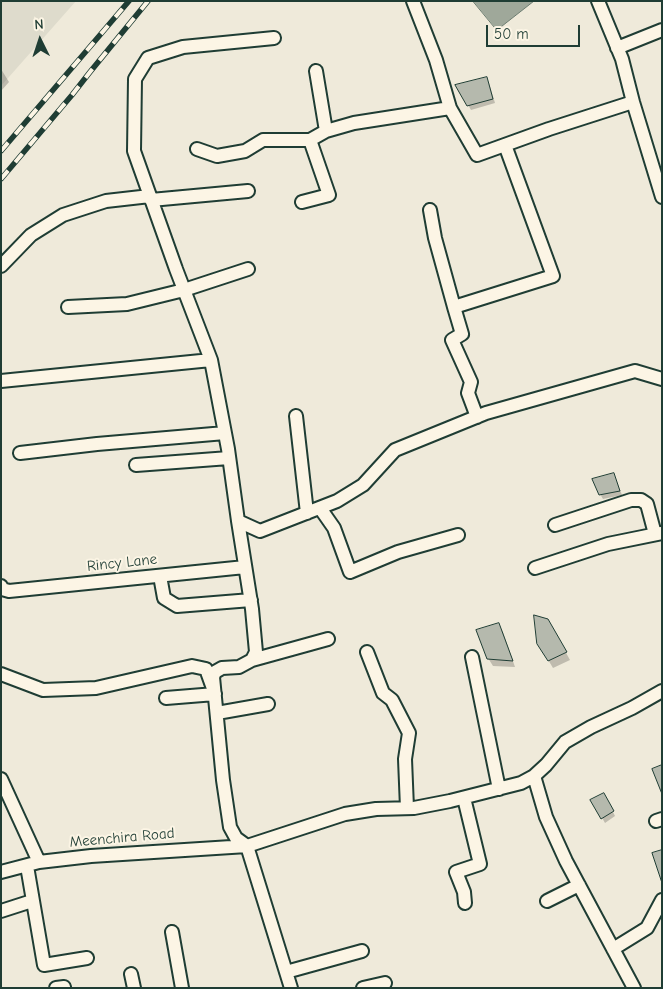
<!DOCTYPE html>
<html>
<head>
<meta charset="utf-8">
<style>
	body { margin:0 }
	#map { position:relative; width:663px; height:989px; overflow:hidden; background:#efeada; font-family:"Comic Neue",sans-serif }
	canvas { display:block }
	.frame { position:absolute; inset:0; border:2px solid #1f3d34; pointer-events:none }
	.north { position:absolute; left:15px; top:15px; width:50px; height:50px; -webkit-text-stroke:4px #fcf5e5; paint-order:stroke; rotate:356deg; font-size:14px; font-weight:700; line-height:20px; text-align:center; color:#1f3d34 }
	.north::after { content:''; display:block; margin:auto; width:18px; height:22px; background:#1f3d34; clip-path:polygon(50% 0,100% 100%,50% 72%,0 100%) }
	.scale { position:absolute; left:486px; top:25px; width:94px; height:22px; box-sizing:border-box; border:2px solid #1f3d34; border-top:0; padding-left:6px; font-size:15px; line-height:18px; white-space:nowrap; color:#1f3d34; -webkit-text-stroke:4px #fcf5e5; paint-order:stroke }
</style>
</head>
<body>
<div id="map">
<canvas width="663" height="989"></canvas>
<div class="frame"></div>
<div class="north">N</div>
<div class="scale">50 m</div>
</div>
<script>
const g = document.querySelector('canvas').getContext('2d');
g.lineJoin = 'round';
function fill(path, color) {
  g.fillStyle = color;
  g.fill(path, 'evenodd');
}
function strokePath(path, color, width, dash) {
  g.strokeStyle = color;
  g.lineWidth = width;
  g.lineCap = dash ? 'butt' : 'round';
  g.setLineDash(dash || []);
  g.stroke(path);
}
function drawText(font, color, halo, rows, align = 'center') {
  g.font = font + ' "Comic Neue",sans-serif';
  g.lineWidth = 4;
  g.setLineDash([]);
  g.textBaseline = 'middle';
  g.strokeStyle = halo;
  g.fillStyle = color;
  for (const [text, x, y, turn = 0] of rows) {
    g.save();
    g.translate(x, y);
    g.rotate((+turn || 0) * Math.PI / 180);
    g.textAlign = isNaN(turn) ? turn : align;
    if (halo) g.strokeText(text, 0, 0);
    g.fillText(text, 0, 0);
    g.restore();
  }
}
const built = new Path2D(`
	M1 1H76L1 86Z`);
const water = new Path2D(`
	M473 1H534L497 30Z`);
const shadow = new Path2D(`
	M1 69 9 82 1 91Z
	M487 79 489 83 495 103 471 110 457 86Z
	M614 474 622 495 603 499 600 494Z
	M548 620 570 660 553 668 538 643Z
	M499 625 503 632 515 667 493 666 488 658Z
	M604 794 615 816 605 823 592 800Z`);
const building = new Path2D(`
	M487 77 493 99 467 106 455 85Z
	M614 473 620 491 599 495 592 479Z
	M534 615 548 619 567 652 548 661 537 644Z
	M499 623 513 661 487 659 476 630Z
	M662 765V794L652 769Z
	M604 793 614 811 601 819 590 800Z
	M662 850V883L652 853Z`);
const street = new Path2D(`
	M413 1 436 60 450 108 477 155 549 129 633 102
	M598 1 622 59 633 102 662 197
	M274 38 183 47 148 58 135 79 134 151 176 269 211 360 228 449 238 521 260 531 337 501 363 485 395 450 486 413 635 371 662 379
	M617 48 662 30
	M316 71 326 131
	M197 149 217 156 245 151 263 140H310L326 131 354 123 450 108
	M151 200 248 191
	M302 202 329 195 310 140
	M430 210 435 238 454 307 553 276 505 145
	M1 266 31 235 63 215 106 201 150 196
	M68 307 127 304 184 290 248 269
	M454 307 462 334 452 340 471 382 468 393 477 417
	M1 381 211 360
	M296 416 307 513
	M20 453 97 444 225 433
	M136 465 229 458
	M320 508 334 528 350 572 398 552 458 535
	M238 521 252 609 256 652 252 660 239 667 222 668 215 672 213 677 223 780 230 827 236 838 247 846
	M555 525 631 500H641L647 504 655 534
	M535 568 608 544 662 533
	M160 576 164 598 177 606 251 600
	M1 586 2 589 9 591 245 567
	M367 652 383 693 392 700 409 733 405 759 407 808
	M472 657 499 789
	M252 660 328 639
	M1 674 43 690 96 688 192 666 206 669 215 694 166 698
	M217 713 268 704
	M534 776 546 817 566 861 634 988
	M1 779 39 862
	M464 798 480 864 456 872 464 892 465 903
	M656 821 662 819
	M27 866 44 965 87 958
	M1 872 39 862 91 856 247 846
	M547 901 579 885
	M1 911 32 901
	M172 932 182 988
	M613 949 647 928 662 900
	M286 972 362 951
	M131 974 134 988
	M56 988 64 987
	M291 988 247 846 345 814 376 809 414 808 450 801 521 783 534 776 546 765 565 742 591 727 632 708 662 691
	M363 988 385 983`);
const rail = new Path2D(`
	M1 151 129 1
	M1 179 72 95 90 72 148 1`);
const streetNames = [
	["Rincy Lane",122,563,-6],
	["Meenchira Road",122,838,-5]
];
fill(built, '#dedbcc');
fill(water, '#9fa89a');
strokePath(water, '#6c7d71', 1);
fill(shadow, '#0003');
fill(building, '#b5b9ad');
strokePath(building, '#1f3d34', 1);
strokePath(street, '#1f3d34', 16);
strokePath(street, '#fcf5e5', 12);
strokePath(rail, '#1f3d34', 5.5);
strokePath(rail, '#fcf5e5', 4, [11]);
drawText('15px', '#1f3d34', '#fcf5e5', streetNames);
</script>
</body>
</html>
